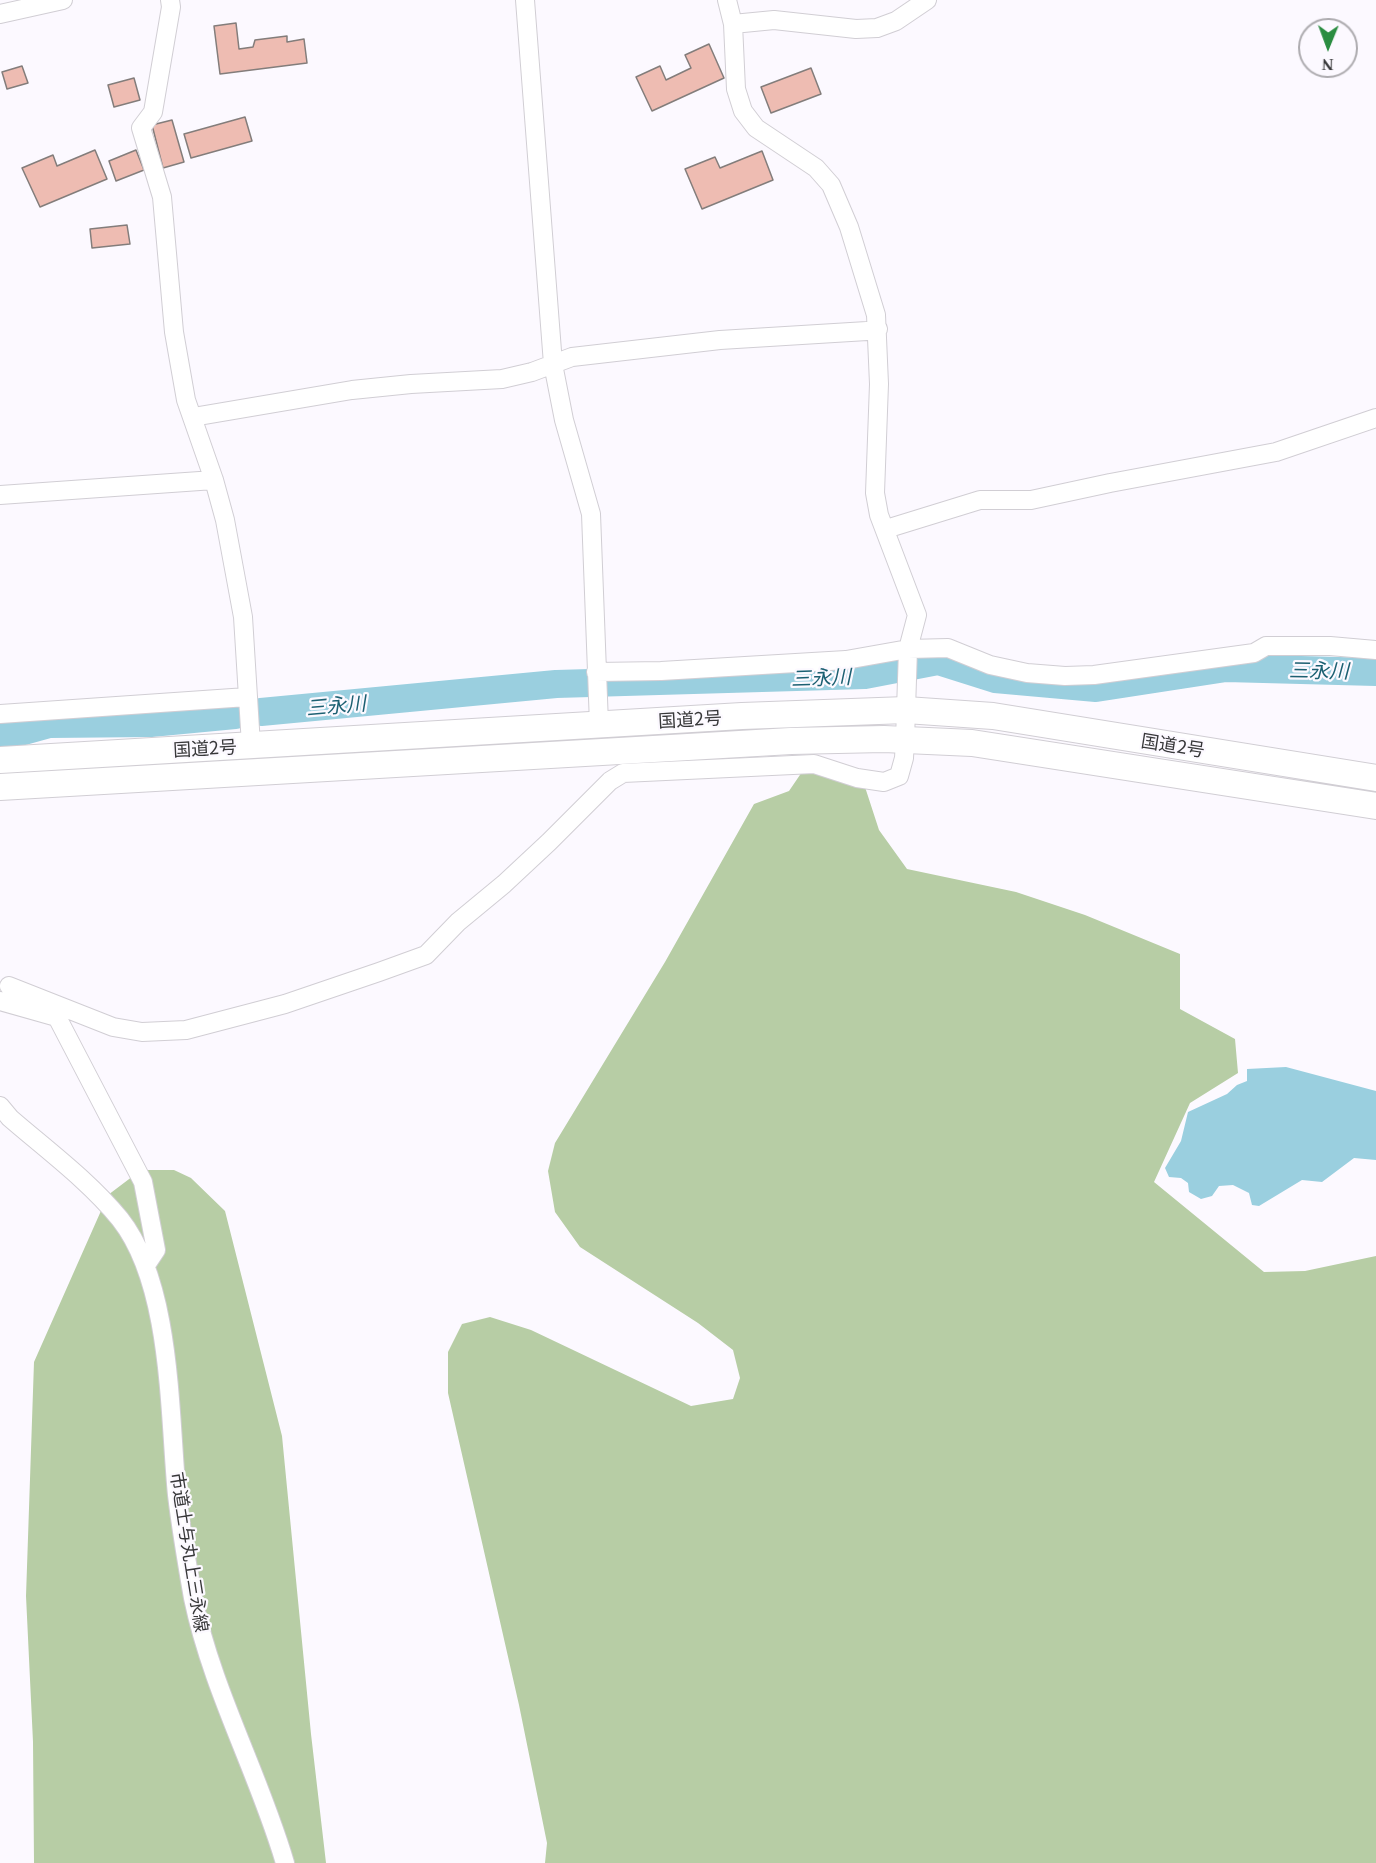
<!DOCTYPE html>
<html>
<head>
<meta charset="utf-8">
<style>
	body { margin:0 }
	#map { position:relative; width:1376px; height:1863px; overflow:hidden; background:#fcf9ff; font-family:Georgia,serif }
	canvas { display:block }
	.north { position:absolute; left:1298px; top:18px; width:60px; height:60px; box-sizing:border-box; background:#fcf9ff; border:2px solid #aeacb0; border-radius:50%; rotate:181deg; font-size:16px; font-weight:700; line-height:24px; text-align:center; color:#38383a }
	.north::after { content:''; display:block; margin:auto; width:21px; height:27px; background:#2b8d41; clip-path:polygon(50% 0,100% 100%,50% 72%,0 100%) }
</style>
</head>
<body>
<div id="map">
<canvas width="1376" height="1863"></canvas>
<div class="north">N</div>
</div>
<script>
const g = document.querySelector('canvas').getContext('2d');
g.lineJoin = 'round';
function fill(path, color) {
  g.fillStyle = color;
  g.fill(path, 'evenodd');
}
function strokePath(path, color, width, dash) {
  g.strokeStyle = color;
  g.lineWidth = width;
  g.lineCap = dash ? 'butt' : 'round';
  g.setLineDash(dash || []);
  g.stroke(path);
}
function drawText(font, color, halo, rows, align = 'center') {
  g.font = font + ' Georgia,"Noto Sans JP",serif';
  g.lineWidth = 4.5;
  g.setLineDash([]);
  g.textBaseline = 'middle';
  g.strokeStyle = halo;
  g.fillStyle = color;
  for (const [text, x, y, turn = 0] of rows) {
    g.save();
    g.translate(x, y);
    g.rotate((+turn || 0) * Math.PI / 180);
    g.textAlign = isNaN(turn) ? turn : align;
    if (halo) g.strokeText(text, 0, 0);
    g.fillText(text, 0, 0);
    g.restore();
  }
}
const forest = new Path2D(`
	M804 769 865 787 879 830 907 869 1016 892 1085 915 1180 954V1009L1235 1039 1238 1073 1190 1103 1154 1182 1264 1272 1305 1271 1376 1256V1863H545L547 1843 519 1705 448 1393V1352L462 1324 490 1317 531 1330 691 1406 733 1399 740 1378 733 1350 698 1323 580 1247 555 1212 548 1171 555 1143 665 962 754 804 789 791Z
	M141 1170H174L191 1178 225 1211 282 1436 311 1734 326 1863H34L33 1742 26 1596 34 1362 108 1195Z`);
const water = new Path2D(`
	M1286 1067 1376 1091V1160L1354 1158 1322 1182 1302 1180 1259 1206 1252 1205 1249 1193 1233 1185 1219 1186 1212 1196 1201 1199 1189 1192 1188 1183 1181 1178 1169 1177 1165 1168 1181 1141 1188 1112 1227 1094 1237 1085 1247 1081V1069Z`);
const river = new Path2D(`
	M261 712 556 684 865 675 938 661 995 679 1096 688 1226 668 1376 672
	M0 734H13L49 724 151 723 235 715`);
const building = new Path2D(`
	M236 23 239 49 253 47 255 40 287 36V42L304 39 307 63 220 74 214 26Z
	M709 44 724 78 652 111 636 77 660 66 666 80 691 68 685 55Z
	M22 66 28 83 7 89 2 72Z
	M811 68 821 94 771 113 761 87Z
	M134 78 140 100 114 107 108 85Z
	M245 117 252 141 191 158 184 134Z
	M172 120 184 162 163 168 152 125Z
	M95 150 107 179 40 207 22 168 53 155 57 166Z
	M136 150 144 170 116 181 109 161Z
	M762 151 773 180 702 209 685 169 715 157 720 168Z
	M127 225 130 244 92 248 90 229Z`);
const minor = new Path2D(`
	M170 0 171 7 153 112 141 128 162 197 174 332 186 400 214 480 225 520 243 617 251 745
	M525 0 553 364 564 420 591 514 599 724
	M0 14 63 0
	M733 24 774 20 856 29 877 28 896 21 927 0
	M193 417 352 390 411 384 502 379 532 372 572 357 720 340 867 331 878 329
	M0 495 214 480
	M886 529 980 500H1031L1110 483 1276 452 1376 418
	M596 672 661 671 846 660 908 649 948 648 990 665 1027 673 1065 676 1094 675 1254 653 1266 646H1330L1376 650
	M0 714 247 697
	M9 986 113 1027 142 1032 186 1030 285 1004 379 972 426 955 458 922 504 884 549 842 610 781 623 773 814 764 857 778 884 782 899 776 904 758 905 740 908 649 917 615 879 515 875 493 879 384 876 315 849 227 831 185 816 168 756 128 743 111 736 89 733 24 727 0
	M0 1001 57 1017 143 1182 156 1250 146 1265
	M0 1106 10 1118C47 1150 89 1181 120 1219 172 1285 169 1413 177 1495 181 1529 187 1564 193 1598 212 1690 259 1774 285 1863`);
const highway = new Path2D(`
	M0 760 742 716 906 710 993 716 1376 778
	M0 787 791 741 884 739 972 743 1376 806`);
const streetNames = [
	["国道2号",690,719,-3],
	["国道2号",1173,745,9],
	["国道2号",205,748,-3],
	["市道土与丸上三永線",190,1552,81]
];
const waterNames = [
	["三永川",1319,670,1],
	["三永川",821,677,-2],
	["三永川",336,705,-5]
];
fill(forest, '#b7cda5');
fill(water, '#9acfdf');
strokePath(river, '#9acfdf', 28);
fill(building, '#eebcb2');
strokePath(building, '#837d7b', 1.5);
strokePath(minor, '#d1ced4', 20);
strokePath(highway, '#d1ced4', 28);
strokePath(minor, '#fff', 18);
strokePath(highway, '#fff', 26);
drawText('18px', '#38383a', '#fcf9ff', streetNames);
drawText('italic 20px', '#1c6072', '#fcf9ff', waterNames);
</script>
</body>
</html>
